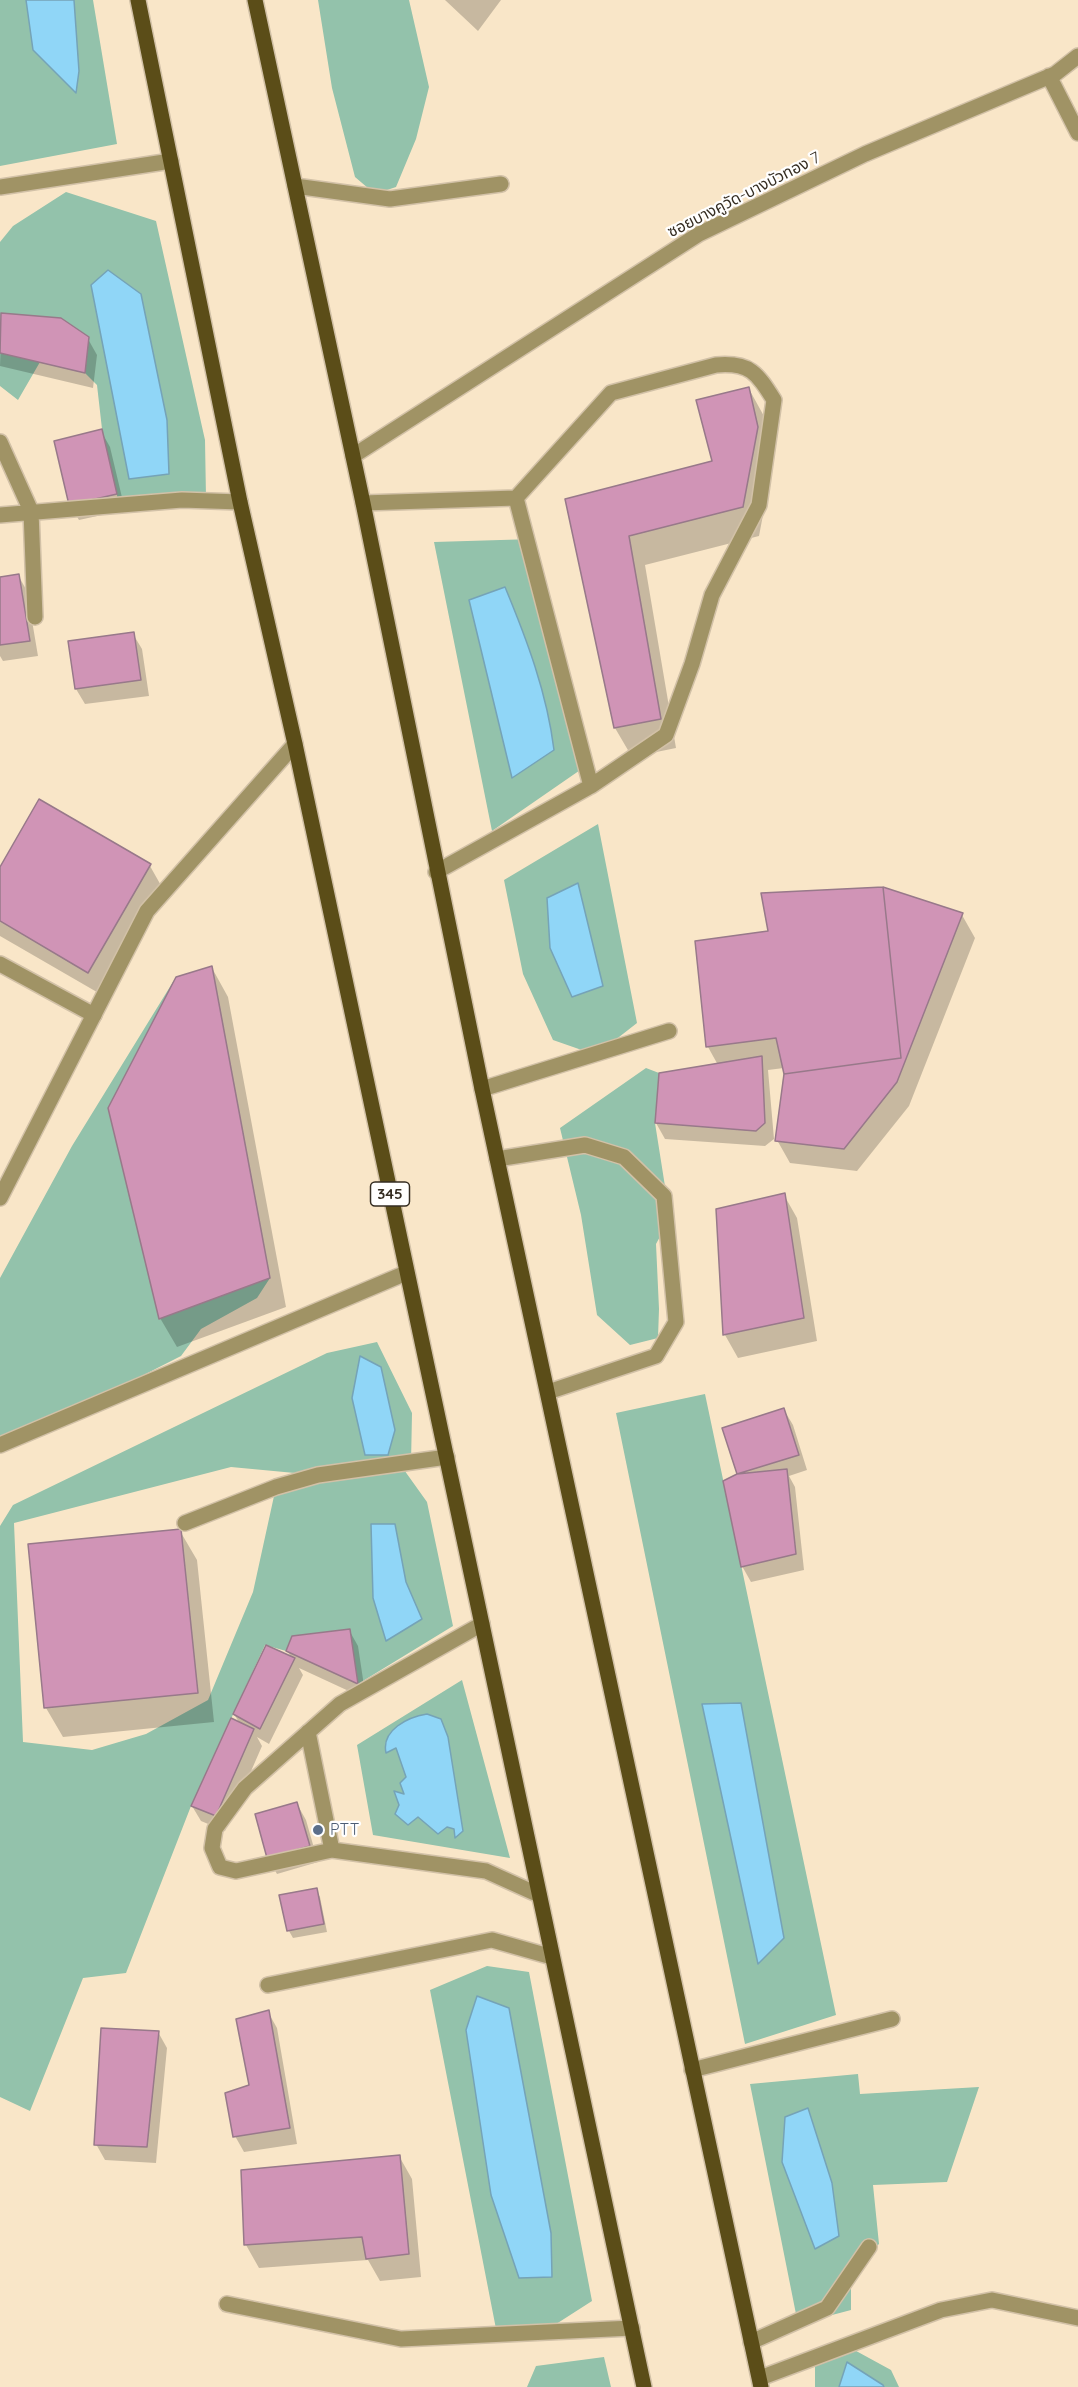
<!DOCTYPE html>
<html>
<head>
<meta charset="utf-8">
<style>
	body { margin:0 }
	canvas { display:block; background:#f9e6c8 }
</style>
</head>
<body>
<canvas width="1078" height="2387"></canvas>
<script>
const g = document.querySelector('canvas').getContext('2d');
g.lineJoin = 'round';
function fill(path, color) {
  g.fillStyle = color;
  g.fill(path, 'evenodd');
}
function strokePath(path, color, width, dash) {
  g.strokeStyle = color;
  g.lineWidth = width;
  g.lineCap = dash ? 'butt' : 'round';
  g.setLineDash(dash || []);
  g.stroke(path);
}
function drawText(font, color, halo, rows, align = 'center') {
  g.font = font + ' Quicksand,"Noto Sans Thai",sans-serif';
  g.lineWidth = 4.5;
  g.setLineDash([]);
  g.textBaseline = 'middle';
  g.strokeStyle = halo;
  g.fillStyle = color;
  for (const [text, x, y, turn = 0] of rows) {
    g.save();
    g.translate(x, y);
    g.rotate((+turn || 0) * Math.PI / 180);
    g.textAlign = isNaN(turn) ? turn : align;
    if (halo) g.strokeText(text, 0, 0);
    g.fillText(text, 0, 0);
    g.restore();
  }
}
const green = new Path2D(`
	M0 0H93L117 144 0 166Z
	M318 0H409L429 87 416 139 396 187 375 194 355 177 332 88Z
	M66 192 156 221 205 440 206 498 118 512 117 494 102 429 97 385 85 373 40 362 18 400 0 386V242L13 226Z
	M534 539 586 766 492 831 434 542Z
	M598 824 637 1023 596 1055 553 1040 523 974 504 880Z
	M176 977 159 1318 270 1278 257 1298 201 1329 181 1356 0 1448V1278L72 1146Z
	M646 1068 659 1073 655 1123 670 1218 656 1244 659 1309 658 1338 630 1345 597 1315 581 1215 560 1128Z
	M377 1342 412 1413 411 1464 402 1467 427 1502 453 1626 358 1684 350 1629 292 1636 286 1651 265 1645 191 1806 126 1973 83 1978 30 2111 0 2097V1526L13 1505 327 1353ZM231 1467 316 1475 276 1487 253 1592 208 1700 146 1734 92 1750 23 1742 14 1523Z
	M705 1394 836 2015 745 2044 616 1413Z
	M462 1680 510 1858 373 1835 357 1745Z
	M487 1966 529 1972 592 2301 539 2335 497 2334 430 1990Z
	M858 2074 860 2094 979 2087 947 2182 873 2185 879 2244 851 2267V2310L798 2324 750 2084Z
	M847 2346 891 2370 899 2387H815V2363Z
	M604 2357 611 2387H527L536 2366Z`);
const water = new Path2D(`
	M26 0H74L79 71 76 93 33 50Z
	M108 270 141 294 167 420 169 474 129 479 91 285Z
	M505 587C527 640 547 693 554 750L512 778 469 600Z
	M578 883 603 986 572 997 550 948 547 898Z
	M360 1356 381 1367 395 1430 388 1455H365L352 1398Z
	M371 1524H395L406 1582 422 1619 386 1641 373 1598Z
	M741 1703 784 1938 758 1964 702 1704Z
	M427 1714 441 1719 448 1737 463 1831 455 1838 454 1829 447 1827 438 1834 418 1817 408 1825 395 1814 399 1805 394 1791 404 1794 400 1783 406 1777 396 1748 386 1753C381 1730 408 1717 427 1714Z
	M477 1996 509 2008 551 2233 552 2277 519 2278 491 2195 466 2030Z
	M808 2108 832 2183 839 2236 815 2249 782 2162 785 2117Z
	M847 2362 883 2385 884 2387H839Z`);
const shadow = new Path2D(`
	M445 0H501L478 31Z
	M2 314 88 339 97 355 93 388 0 366Z
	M749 389 765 418 774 457 759 536 645 565 676 748 632 757 615 728 566 500 714 462Z
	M101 431 110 447 125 510 79 520 70 505Z
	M18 575 27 591 38 656 3 661 0 656V578Z
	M133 634 142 649 149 696 85 704 76 689Z
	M150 866 163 889 102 995 0 936V870Z
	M962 915 975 938 909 1106 857 1171 790 1163 777 1140 784 1068 768 1070 774 1139 765 1146 665 1139 656 1123 718 1065 708 1047 696 942Z
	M212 968 228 997 286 1307 177 1347 160 1318Z
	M784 1195 797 1218 817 1341 738 1358 725 1335 717 1210Z
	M784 1410 793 1425 807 1470 789 1476 795 1487 804 1570 751 1582 742 1566 739 1475 724 1429Z
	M180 1531 197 1560 214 1722 63 1737 46 1708 30 1546Z
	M349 1630 358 1646 366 1699 299 1668 303 1675 269 1744 257 1737 262 1746 225 1831 201 1821 192 1806 240 1724 234 1714 292 1658 287 1651Z
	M297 1804 306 1820 318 1862 277 1874 268 1858Z
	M316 1890 320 1897 327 1932 293 1938 289 1931 281 1896Z
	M268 2012 277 2028 297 2144 244 2152 235 2136 251 2086Z
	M158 2032 167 2048 156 2163 105 2160 96 2144Z
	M399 2156 412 2179 421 2277 380 2281 368 2260 259 2268 246 2245Z`);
const building = new Path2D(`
	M1 313 61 318 89 337 85 373 0 353Z
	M749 387 758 427 743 507 629 536 661 719 614 728 565 499 712 461 696 400Z
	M102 429 117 494 69 505 54 441Z
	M19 574 30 641 0 645V577Z
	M134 632 141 680 75 689 68 641Z
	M39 799 151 864 88 973 0 921V867Z
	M883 887 901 1058 784 1074 776 1038 706 1047 695 941 768 931 761 893Z
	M883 887 963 913 897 1082 844 1149 775 1141 784 1074 901 1058Z
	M212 966 270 1278 159 1319 108 1108 176 977Z
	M762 1056 765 1123 756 1131 655 1123 659 1073Z
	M785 1193 804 1318 723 1335 716 1209Z
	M784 1408 799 1455 737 1474 722 1428Z
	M787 1469 796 1554 741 1567 723 1481 737 1474Z
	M181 1529 198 1693 44 1708 28 1544Z
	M350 1629 358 1684 286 1651 292 1636Z
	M266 1645 295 1658 260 1729 233 1714Z
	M231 1718 254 1729 216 1816 191 1806Z
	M297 1802 310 1846 267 1858 255 1814Z
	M317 1888 324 1924 287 1931 279 1895Z
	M269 2010 290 2128 233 2137 225 2093 249 2085 236 2019Z
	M101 2028 159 2031 147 2147 94 2145Z
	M400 2155 409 2254 366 2259 362 2237 244 2245 241 2170Z`);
const lane = new Path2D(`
	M295 186 390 199 501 184
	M516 498 611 393 716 365C750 362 757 373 774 400L759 505 712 595 692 664 666 735 591 786
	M363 503 516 498 591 786 436 872
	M0 964 94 1015
	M482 1089 669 1031
	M497 1159 585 1145 624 1157 664 1196 676 1322 656 1356 548 1392
	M185 1523 276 1487 318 1475 447 1457
	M482 1624 340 1704 245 1788 215 1829 212 1848 220 1867 236 1871 332 1850 486 1871 539 1895
	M308 1732 332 1850
	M268 1985 492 1940 552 1957
	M692 2070 892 2019
	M227 2304 401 2339 632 2328
	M751 2342 827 2308 869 2247
	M760 2378 941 2310 992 2300 1078 2318`);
const street = new Path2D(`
	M1049 76 1078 133
	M0 187 171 161
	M0 442 31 511 35 617
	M353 456 699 234 865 154 1055 74 1078 56
	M0 515 182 500 240 502
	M0 1198 147 911 295 744
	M0 1445 406 1273`);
const primary = new Path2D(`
	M138 0 240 502 295 744 644 2387
	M255 0 363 503 482 1089 761 2387`);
const markers = [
	[318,1830,6,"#5c6f8a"]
];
const shields = [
	[390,1194,39]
];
const shieldNames = [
	["345",390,1194]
];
const streetNames = [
	["ซอยบางคูวัด-บางบัวทอง 7",744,195,-27]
];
const serviceNames = [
	["PTT",330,1830]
];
fill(green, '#93c2ab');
fill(water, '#90d6f7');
strokePath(water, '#75a3b7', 1.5);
fill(shadow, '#0003');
fill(building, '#d094b6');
strokePath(building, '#98798a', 1.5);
strokePath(lane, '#d2c1a7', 18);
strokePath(street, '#d2c1a7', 18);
strokePath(primary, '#d2c1a7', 18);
strokePath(lane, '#a09365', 15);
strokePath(street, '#a09365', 15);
strokePath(primary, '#5b4d18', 15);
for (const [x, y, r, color] of markers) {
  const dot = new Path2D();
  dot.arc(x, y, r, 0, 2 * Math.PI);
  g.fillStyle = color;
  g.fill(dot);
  strokePath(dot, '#fff', 2);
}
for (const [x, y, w] of shields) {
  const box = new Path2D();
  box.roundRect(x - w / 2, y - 12, w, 24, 4.5);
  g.fillStyle = '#fff';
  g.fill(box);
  strokePath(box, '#352d22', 1.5);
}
drawText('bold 15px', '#352d22', null, shieldNames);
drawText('16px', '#352d22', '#fff', streetNames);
drawText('16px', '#4e5e75', '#fff', serviceNames, 'left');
</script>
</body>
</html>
